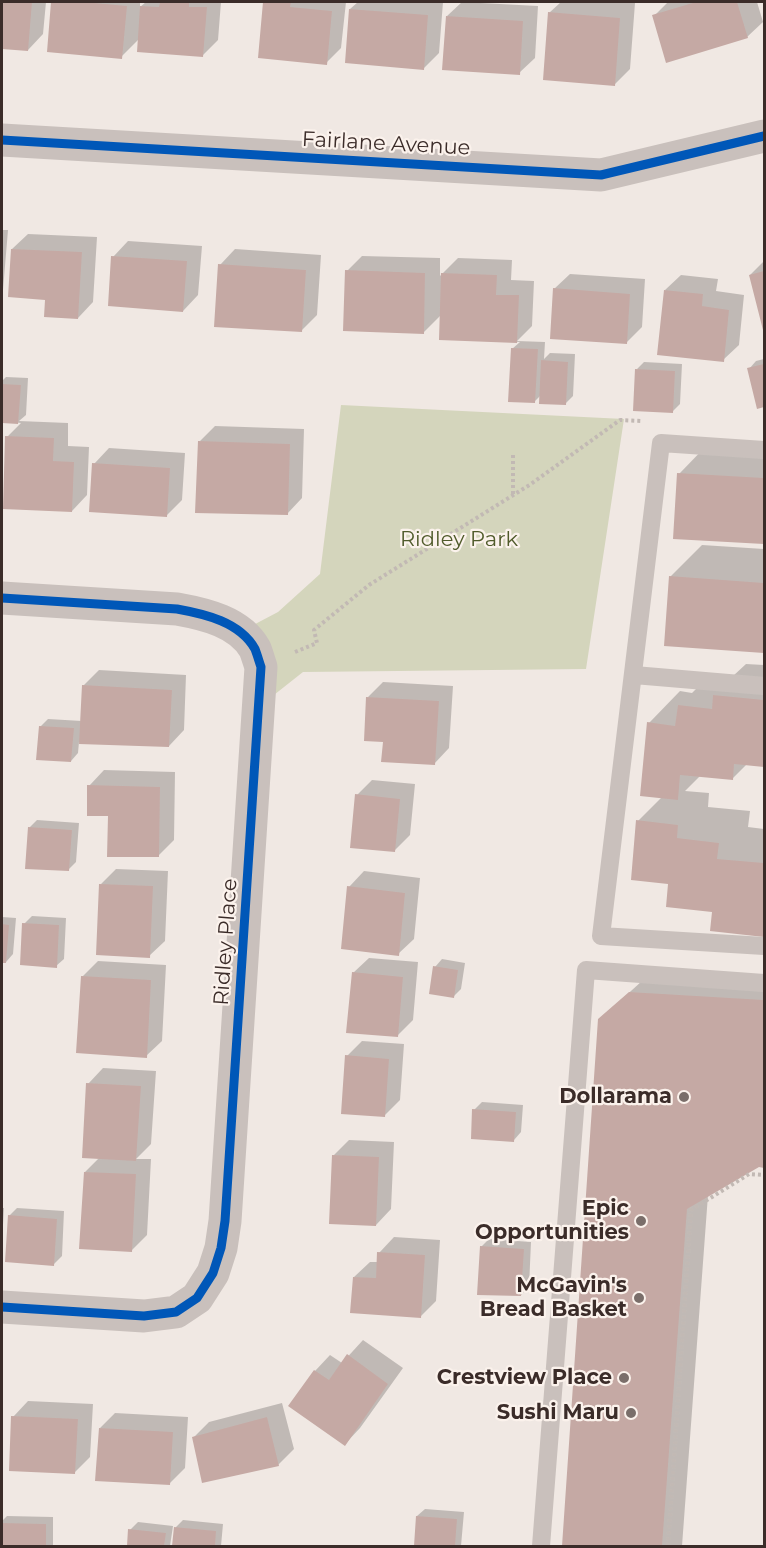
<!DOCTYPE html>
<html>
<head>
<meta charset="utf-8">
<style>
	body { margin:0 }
	#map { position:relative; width:766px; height:1548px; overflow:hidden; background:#f0e8e3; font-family:Montserrat,sans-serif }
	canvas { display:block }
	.frame { position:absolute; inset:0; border:3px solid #3b2c29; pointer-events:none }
</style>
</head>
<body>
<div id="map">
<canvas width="766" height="1548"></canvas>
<div class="frame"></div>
</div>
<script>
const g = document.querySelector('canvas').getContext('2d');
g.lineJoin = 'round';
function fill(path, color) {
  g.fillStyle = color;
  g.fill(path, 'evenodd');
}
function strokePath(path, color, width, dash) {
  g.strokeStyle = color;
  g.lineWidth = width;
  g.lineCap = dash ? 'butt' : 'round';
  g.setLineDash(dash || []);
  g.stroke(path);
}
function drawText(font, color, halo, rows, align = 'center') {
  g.font = font + ' Montserrat,sans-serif';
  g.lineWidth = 4.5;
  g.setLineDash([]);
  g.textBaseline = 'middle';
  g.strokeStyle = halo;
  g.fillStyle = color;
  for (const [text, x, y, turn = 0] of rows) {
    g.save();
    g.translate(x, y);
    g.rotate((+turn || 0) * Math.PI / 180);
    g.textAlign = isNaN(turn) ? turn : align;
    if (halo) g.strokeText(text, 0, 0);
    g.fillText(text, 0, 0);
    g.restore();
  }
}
const green = new Path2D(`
	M341 405 624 419 586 669 303 672 260 706 240 632 278 612 320 574Z`);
const shadow = new Path2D(`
	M2 2H46L43 34 28 50 2 48Z
	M53 2H140V7L146 2H221L218 40 203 55 139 39 121 57 49 50Z
	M264 2H346L341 48 326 63 259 57Z
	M358 2H443L439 53 424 68 350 9Z
	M462 2 538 6 535 58 519 73 447 16Z
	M561 2 635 3 630 69 615 84 549 13Z
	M668 2H757L763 22 747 37 654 16Z
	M2 230H8L2 302Z
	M28 234 97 237 93 302 78 318 47 299 12 249Z
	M128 241 202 246 198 295 183 311 113 257Z
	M235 249 321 255 317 315 301 331 220 265Z
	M362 256 440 258V276L458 258 512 260 511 280 534 281 532 326 517 341 545 342 544 359 550 353 575 354 573 396 565 404 541 395 535 401 512 349 520 342 440 339 441 315 423 333 347 271Z
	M764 261V331L750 275Z
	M570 274 645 279 642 327 626 343 554 289Z
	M681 275 718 279 716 291 744 295 739 345 723 360 665 290Z
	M764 359V406L758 407 749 369 756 361Z
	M644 362 682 364 680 404 672 412 637 369Z
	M6 377 28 378 26 415 19 421 68 423V446L89 447 87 495 72 511 7 437 21 423 2 421V381Z
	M215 426 304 429 302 498 287 514 200 441Z
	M710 442 764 445V543L675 538 679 474Z
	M109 448 185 453 182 500 167 515 94 464Z
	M702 545 764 549V651L666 644 670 577Z
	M746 664 764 665V766L747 764 732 779 700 776 685 791 709 793 708 807 750 811 748 827 764 829V935L712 930 714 911 670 882 638 821 662 797 649 723 680 691 692 693 711 674 733 676Z
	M99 670 186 675 184 730 169 746 79 742 78 753 71 761 40 727 48 719 82 721 83 686Z
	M383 682 453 686 449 748 434 764 384 741 368 697Z
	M104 770 175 772 174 840 158 856 110 815 89 786Z
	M372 780 415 784 410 835 395 850 357 795Z
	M37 820 79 823 76 862 68 870 29 828Z
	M116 869 168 871 165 941 149 956 101 884Z
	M364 871 420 878 414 939 398 954 349 887Z
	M32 916 66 918 64 959 56 966 24 924Z
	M2 917 16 918 13 954 6 962H2Z
	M369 958 418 962 413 1020 397 1036 353 973Z
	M442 959 465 963 461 989 453 997 435 967Z
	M98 961 166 965 162 1041 146 1056 82 977Z
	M653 971 764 977V1166H759L708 1195 682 1546H564L599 1020Z
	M362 1041 404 1044 400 1100 384 1116 347 1056Z
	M103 1068 156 1071 151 1144 136 1159H151L147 1235 131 1251 85 1172 100 1157 88 1084Z
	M482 1102 523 1105 521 1132 514 1140 474 1110Z
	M349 1140 394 1142 391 1209 376 1225 333 1156Z
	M2 1208H4L2 1242Z
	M17 1208 64 1211 62 1256 54 1264 9 1216Z
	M394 1237 440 1240 436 1301 420 1317 354 1277 370 1262H378L379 1253Z
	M489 1239 531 1242 529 1287 521 1295 481 1247Z
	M363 1340 403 1368 360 1428 345 1444 315 1371 330 1355 342 1363Z
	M2 1398H3L2 1421Z
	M28 1401 93 1404 90 1457 75 1472 13 1417Z
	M282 1403 294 1449 278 1465 194 1437 209 1422Z
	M115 1413 188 1417 185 1468 169 1484 100 1428Z
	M425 1509 464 1512 461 1546H415L417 1516Z
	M7 1516 53 1517V1546H2V1521Z
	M183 1520 223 1524 221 1546H174L176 1527Z
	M138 1522 173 1526 170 1546H128L130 1530Z`);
const building = new Path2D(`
	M2 2H32L28 51 2 49Z
	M51 2H84L127 6 122 59 47 52Z
	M160 2H189V7H207L203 57 137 52 140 6 159 7Z
	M263 2H291L290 7 332 11 327 65 258 58Z
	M696 2H737L748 38 666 63 652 15Z
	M349 9 428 15 424 70 345 63Z
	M548 12 620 18 615 86 543 80Z
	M446 16 523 21 520 75 442 70Z
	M11 249 82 252 78 319 44 317 45 300 8 297Z
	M111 256 187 261 183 312 108 306Z
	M218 264 306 270 302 332 214 327Z
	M345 270 425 273 424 334 343 331Z
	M764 271V334L749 275Z
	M441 273 497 275 496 295H519L517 343 439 340Z
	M553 288 630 294 627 344 550 339Z
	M664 290 703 294 702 306 729 310 724 362 657 355Z
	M511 348 538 349 535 403 508 402Z
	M541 360 568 362 566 405 539 404Z
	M764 364V407L757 409 747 368Z
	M635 369 675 371 673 413 633 411Z
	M2 384 21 385 18 424 2 423Z
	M5 436 54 438 53 461 74 462 72 512 3 509Z
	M198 441 290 444 288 515 195 513Z
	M92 463 170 468 167 517 89 512Z
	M677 473 764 478V544L673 539Z
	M669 576 764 583V653L664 646Z
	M82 685 172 690 169 747 79 744Z
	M713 695 764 700V767L734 764 733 780 680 775 678 800 640 796 647 722 675 726 678 705 712 709Z
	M366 697 439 701 435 765 381 762 383 742 364 741Z
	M39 726 74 728 71 762 36 760Z
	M87 785 160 787 159 857H107L108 816H87Z
	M355 794 400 799 395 852 350 848Z
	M636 820 678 825 677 838 719 843 717 859 764 863V937L710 931 712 912 666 907 668 884 631 880Z
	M28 827 72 830 69 871 25 869Z
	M99 884 153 886 150 958 96 955Z
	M347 886 405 893 399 956 341 949Z
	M22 923 59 925 57 968 20 965Z
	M2 924 9 925 6 963H2Z
	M433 966 458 970 454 998 429 994Z
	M352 972 403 977 398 1037 346 1033Z
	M81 976 151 980 147 1058 76 1053Z
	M629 992 764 1000V1168L759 1167 687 1209 662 1546H562L598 1019Z
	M345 1055 389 1059 385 1117 341 1114Z
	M86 1083 141 1086 136 1161 82 1158Z
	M472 1109 516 1112 514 1142 471 1139Z
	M332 1155 379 1157 376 1226 329 1224Z
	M84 1172 136 1174 132 1252 79 1249Z
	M8 1215 57 1219 54 1266 5 1262Z
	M480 1246 524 1249 521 1296 477 1295Z
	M377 1252 425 1255 421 1318 350 1313 353 1277 376 1278Z
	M347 1354 388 1384 345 1446 288 1406 314 1370 329 1380Z
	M11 1416 78 1419 75 1474 9 1471Z
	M267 1417 279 1466 202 1483 192 1437Z
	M99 1428 173 1432 170 1485 95 1481Z
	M416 1516 457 1519 455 1546H414Z
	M2 1523 46 1524V1546H2Z
	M174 1527 216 1531 215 1546H172Z
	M128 1529 166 1533 164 1546H127Z`);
const path = new Path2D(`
	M513 455V495
	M295 652 317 643 314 630 369 585 531 484 620 420 641 421
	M668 1546 691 1210 749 1174 764 1175`);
const service = new Path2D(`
	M764 450 661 443 601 936 764 946
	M634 675 764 686
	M541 1546 586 970 764 983`);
const minor = new Path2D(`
	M2 140 601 175 764 136
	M2 598 177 609C205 614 240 622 255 649 257 654 259 661 261 667L225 1221 221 1248 213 1273 197 1298 176 1312 144 1316 2 1307`);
const cycleway = new Path2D(`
	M2 140 601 175 764 136
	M2 598 177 609C205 614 240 622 255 649 257 654 259 661 261 667L225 1221 221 1248 213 1273 197 1298 176 1312 144 1316 2 1307`);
const markers = [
	[684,1097,6,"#7a6e6a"],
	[641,1221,6,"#7a6e6a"],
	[639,1298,6,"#7a6e6a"],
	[624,1378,6,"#7a6e6a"],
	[631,1413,6,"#7a6e6a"]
];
const streetNames = [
	["Fairlane Avenue",386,144,3],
	["Ridley Place",226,942,-86]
];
const parkNames = [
	["Ridley Park",459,540]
];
const poiNames = [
	["Dollarama",672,1097],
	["Epic",629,1209],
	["Opportunities",629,1233],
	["McGavin's",627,1286],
	["Bread Basket",627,1310],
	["Crestview Place",612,1378],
	["Sushi Maru",619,1413]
];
fill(green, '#d4d5bc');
fill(shadow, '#0003');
fill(building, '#c5a9a4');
strokePath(path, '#c2b9b4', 4, [3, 3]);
strokePath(service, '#c9c0bc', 18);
strokePath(minor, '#c9c0bc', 33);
strokePath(cycleway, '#0057b8', 9);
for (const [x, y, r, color] of markers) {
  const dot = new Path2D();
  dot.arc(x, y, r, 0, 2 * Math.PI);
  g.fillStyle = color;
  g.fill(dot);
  strokePath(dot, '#fbf2ec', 2);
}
drawText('21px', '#3b2c29', '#fbf2ec', streetNames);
drawText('21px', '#505b2b', '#fbf2ec', parkNames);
drawText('bold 21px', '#3b2c29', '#fbf2ec', poiNames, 'right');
</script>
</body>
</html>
